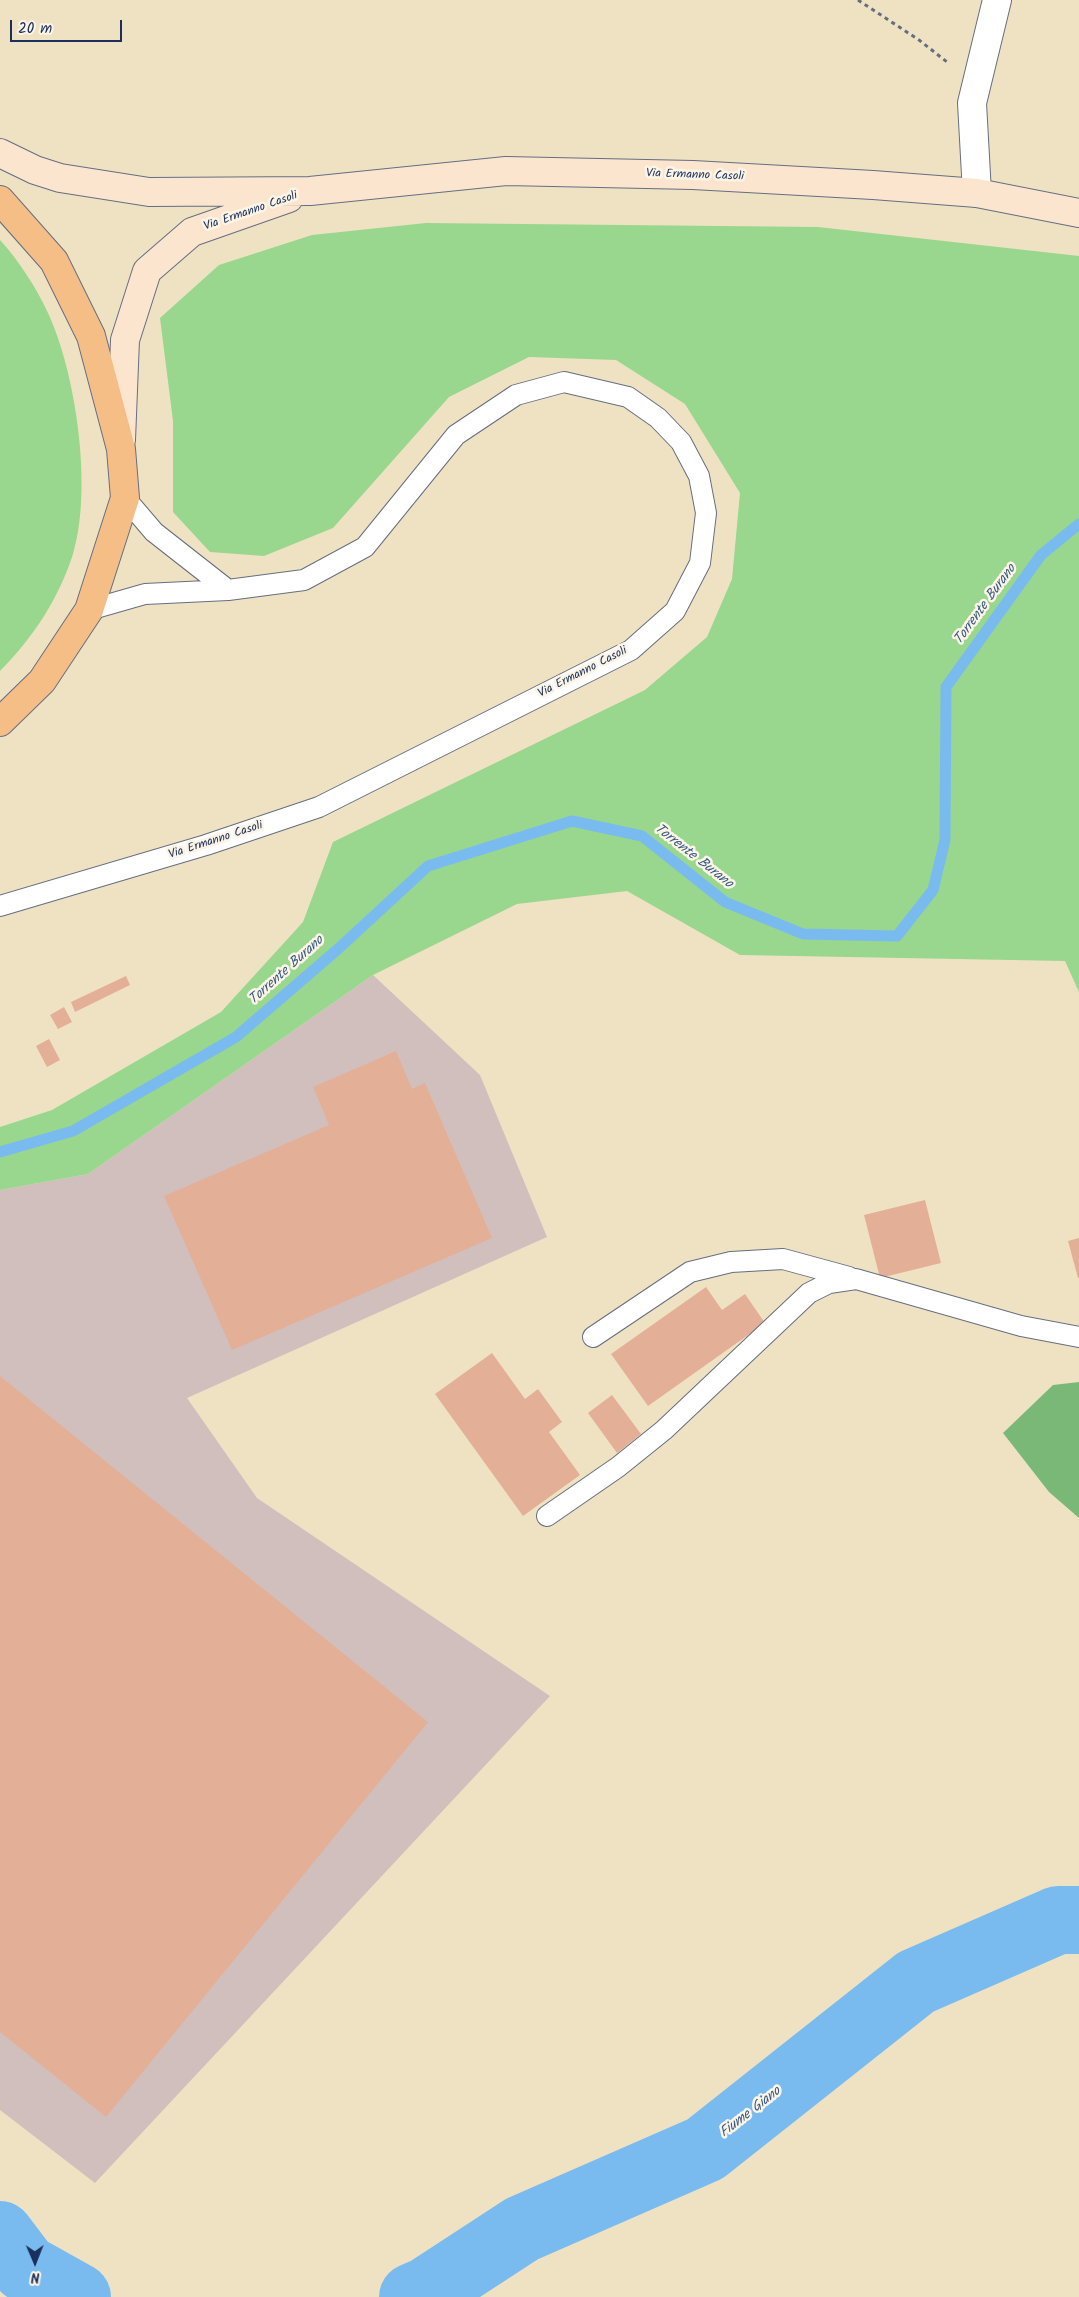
<!DOCTYPE html>
<html>
<head>
<meta charset="utf-8">
<style>
	body { margin:0 }
	#map { position:relative; width:1079px; height:2297px; overflow:hidden; background:#efe2c3; font-family:Kalam,sans-serif }
	canvas { display:block }
	.north { position:absolute; left:10px; top:2237px; width:50px; height:50px; -webkit-text-stroke:4px #fcf5e5; paint-order:stroke; rotate:179deg; font-size:14px; font-weight:700; line-height:20px; text-align:center; color:#1b2f5e }
	.north::after { content:''; display:block; margin:auto; width:18px; height:22px; background:#1b2f5e; clip-path:polygon(50% 0,100% 100%,50% 72%,0 100%) }
	.scale { position:absolute; left:10px; top:20px; width:112px; height:22px; box-sizing:border-box; border:2px solid #1b2f5e; border-top:0; padding-left:6px; font-size:15px; line-height:18px; white-space:nowrap; color:#1b2f5e; -webkit-text-stroke:4px #fcf5e5; paint-order:stroke }
</style>
</head>
<body>
<div id="map">
<canvas width="1079" height="2297"></canvas>
<div class="north">N</div>
<div class="scale">20 m</div>
</div>
<script>
const g = document.querySelector('canvas').getContext('2d');
g.lineJoin = 'round';
function fill(path, color) {
  g.fillStyle = color;
  g.fill(path, 'evenodd');
}
function strokePath(path, color, width, dash) {
  g.strokeStyle = color;
  g.lineWidth = width;
  g.lineCap = dash ? 'butt' : 'round';
  g.setLineDash(dash || []);
  g.stroke(path);
}
function drawText(font, color, halo, rows, align = 'center') {
  g.font = font + ' Kalam,sans-serif';
  g.lineWidth = 5;
  g.setLineDash([]);
  g.textBaseline = 'middle';
  g.strokeStyle = halo;
  g.fillStyle = color;
  for (const [text, x, y, turn = 0] of rows) {
    g.save();
    g.translate(x, y);
    g.rotate((+turn || 0) * Math.PI / 180);
    g.textAlign = isNaN(turn) ? turn : align;
    if (halo) g.strokeText(text, 0, 0);
    g.fillText(text, 0, 0);
    g.restore();
  }
}
const industrial = new Path2D(`
	M373 975 480 1075 547 1237 187 1398 257 1498 550 1696 95 2183 0 2110V1190L88 1174Z`);
const green = new Path2D(`
	M426 223 818 227 1079 256V992L1065 961 740 955 627 891 517 904 373 975 88 1174 0 1190V1127L52 1110 221 1012 303 922 333 842 645 690 707 637 732 579 740 493 685 404 616 360 529 357 449 397 333 528 264 556 210 552 173 512V421L160 318 219 265 312 235Z
	M0 240C19 261 36 287 48 313 76 373 93 489 73 554 59 598 33 638 0 671Z`);
const forest = new Path2D(`
	M1079 1382V1518L1049 1492 1003 1433 1053 1385Z`);
const stream = new Path2D(`
	M0 1152 73 1131 236 1037 338 949 428 866 572 821 642 836 725 902 803 934 897 936 933 890 945 840 946 687 1041 555 1079 524`);
const river = new Path2D(`
	M0 2235 25 2268 77 2297
	M413 2297 427 2291 522 2229 705 2149 916 1982 1058 1920H1079`);
const building = new Path2D(`
	M126 976 130 985 75 1012 71 1002Z
	M64 1007 72 1022 58 1029 50 1015Z
	M49 1039 60 1060 47 1067 36 1046Z
	M396 1051 412 1089 425 1083 492 1238 232 1350 164 1196 329 1125 313 1087Z
	M925 1200 941 1263 880 1278 864 1215Z
	M1079 1238V1278H1078L1068 1241Z
	M706 1287 722 1310 745 1294 765 1323 648 1406 611 1354Z
	M492 1353 525 1399 538 1389 562 1422 549 1432 580 1475 523 1516 435 1394Z
	M0 1376 428 1722 106 2117 0 2032Z
	M612 1395 641 1434 617 1453 588 1413Z`);
const path = new Path2D(`
	M858 0 919 40 947 62`);
const service = new Path2D(`
	M125 498 154 532 228 590
	M0 906 206 845 319 807 631 650 675 611 700 563 706 513 699 476 681 442 658 418 628 397 564 382 516 395 456 435 365 547 304 580 228 590 145 594 89 610
	M593 1337 690 1272 731 1262 783 1259 849 1277
	M547 1516 618 1467 664 1430 809 1293 829 1283 856 1279 1021 1326 1079 1337`);
const minor = new Path2D(`
	M977 193 972 103 997 0`);
const secondary = new Path2D(`
	M0 153 35 170 60 178 149 192 310 191 506 171 693 175 873 185 977 193 1079 213
	M121 440 125 340 147 271 192 232 289 198`);
const primary = new Path2D(`
	M0 200 54 261 91 336 121 449 125 498 89 610 42 681 0 722`);
const streetNames = [
	["Via Ermanno Casoli",695,176,2],
	["Via Ermanno Casoli",251,212,-19],
	["Via Ermanno Casoli",583,673,-27],
	["Via Ermanno Casoli",216,841,-18]
];
const waterNames = [
	["Torrente Burano",986,605,-54],
	["Torrente Burano",693,857,38],
	["Torrente Burano",287,971,-42],
	["Fiume Giano",751,2113,-38]
];
fill(industrial, '#d1bfbd');
fill(green, '#98d78d');
fill(forest, '#7ab878');
strokePath(stream, '#7abbef', 11);
strokePath(river, '#7abbef', 68);
fill(building, '#e4af97');
strokePath(service, '#656e81', 22);
strokePath(minor, '#656e81', 30);
strokePath(secondary, '#656e81', 30);
strokePath(primary, '#656e81', 30);
strokePath(path, '#656e81', 3, [4, 4]);
strokePath(service, '#fff', 20);
strokePath(minor, '#fff', 28);
strokePath(secondary, '#fbe5cf', 28);
strokePath(primary, '#f6be87', 28);
drawText('12px', '#1b2f5e', '#fcf5e5', streetNames);
drawText('italic 14px', '#38598a', '#fcf5e5', waterNames);
</script>
</body>
</html>
